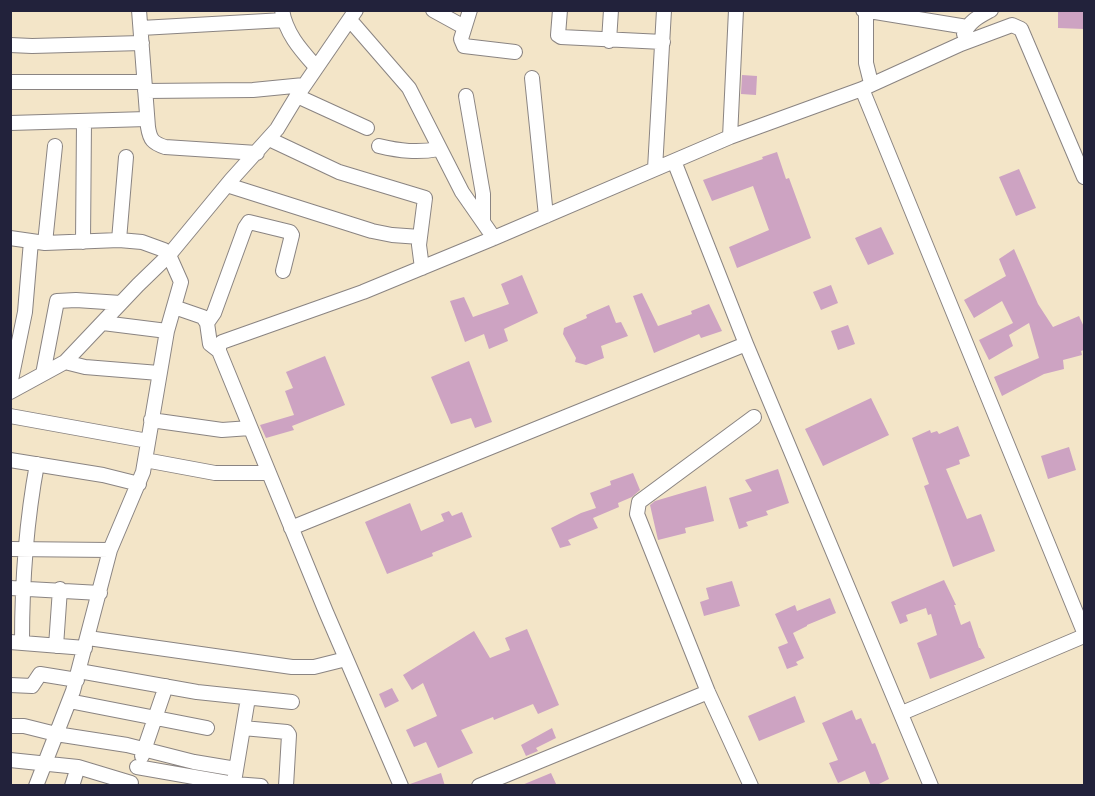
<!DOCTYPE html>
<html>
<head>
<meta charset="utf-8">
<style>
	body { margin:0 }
	#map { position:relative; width:1095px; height:796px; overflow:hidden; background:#f3e5c8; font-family:Itim,sans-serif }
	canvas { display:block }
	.frame { position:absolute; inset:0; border:12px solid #22223b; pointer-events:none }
</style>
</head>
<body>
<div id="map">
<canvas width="1095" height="796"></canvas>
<div class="frame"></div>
</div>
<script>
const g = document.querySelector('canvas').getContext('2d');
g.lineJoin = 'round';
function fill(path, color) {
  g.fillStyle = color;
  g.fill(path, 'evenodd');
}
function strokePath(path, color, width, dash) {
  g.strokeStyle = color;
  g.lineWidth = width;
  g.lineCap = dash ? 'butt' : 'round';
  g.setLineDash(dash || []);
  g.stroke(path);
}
const building = new Path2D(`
	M1058 11 1084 12V29L1058 28Z
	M742 75 757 76 756 95 741 94Z
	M777 152 786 179 789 178 811 238 737 268 729 247 769 230 753 186 712 201 703 180 763 159 762 157Z
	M1019 169 1036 208 1016 216 999 177Z
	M881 227 894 254 868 265 855 238Z
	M1014 249 1038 304 1053 327 1079 316 1084 327V350L1081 351 1082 355 1063 360 1064 369 1044 374 1002 396 994 377 1039 358 1029 323 1009 335 1013 346 989 360 979 340 1013 323 1002 301 974 318 964 300 1006 276 999 259Z
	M522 275 538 313 504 329 508 341 489 349 484 334 465 342 450 301 464 297 473 317 509 304 501 284Z
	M831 285 838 303 821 310 813 292Z
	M642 293 658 326 692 314 691 311 709 304 722 331 701 338 699 334 654 353 633 296Z
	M609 305 616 323 621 322 628 336 601 346 604 358 586 365 575 362 576 358 563 334 564 328 587 318 586 315Z
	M848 325 855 344 838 350 831 331Z
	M325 356 345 405 292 426 294 430 266 438 260 425 294 415 285 391 293 388 286 372Z
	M469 361 492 422 475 428 471 418 451 424 431 377Z
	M871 398 889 435 823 466 805 429Z
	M958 426 970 456 959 460 960 464 946 469 967 519 981 514 995 551 953 567 924 486 929 484 912 438 930 430 931 433 937 431 939 434Z
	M1069 447 1076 470 1048 479 1041 456Z
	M778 469 789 503 766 511 768 515 746 522 748 526 739 529 729 498 752 491 745 480Z
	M633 473 640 490 632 497 618 503 619 507 593 518 598 528 568 540 571 545 560 548 551 528 581 513 596 508 590 493 611 485 610 481Z
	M706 486 714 521 685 528 686 533 658 540 650 505 655 501Z
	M410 503 421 531 444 521 441 514 449 511 452 516 462 512 472 537 432 553 433 556 387 574 365 522Z
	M944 580 956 605H954L961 625 970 621 979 648H980L985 658 930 679 917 643 937 635 931 614 928 615 926 608 906 615 908 621 900 624 891 602Z
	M732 581 740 606 704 616 700 602 709 599 706 588Z
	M830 598 836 613 807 625V626L793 633 804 658 796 662 798 665 787 669 778 647 788 643 775 614 795 605 797 611Z
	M527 629 559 705 538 714 533 704 494 720 493 717 461 730 473 753 438 768 426 742 414 747 406 730 437 716 423 683 412 690 403 675 474 631 490 658 510 650 505 638Z
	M392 688 399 701 385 708 379 694Z
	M795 696 805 722 759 741 748 716Z
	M852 710 856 720 861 718 872 744 875 743 889 779 875 786H871L865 771 838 783 829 763 838 760 822 723Z
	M552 728 556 738 536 748 538 751 526 756 521 745Z
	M441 773 445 786H411L410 784Z
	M551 773 557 786H523L522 785Z`);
const minor = new Path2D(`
	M139 10 148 127C150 140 153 143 165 147L257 153
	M282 10C286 34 301 50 316 67
	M433 10 464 27
	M470 10 461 39 464 46 515 52
	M560 10 558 35 561 37 663 42
	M863 10 967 27
	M866 11V63L871 83
	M350 20 409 88 462 192 494 238
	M141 28 284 20
	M964 34C969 21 980 16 991 10
	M609 41 611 10
	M10 45 32 46 142 43
	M532 78 546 216
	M10 82H144
	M862 89 1084 632
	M145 91 253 90 304 85
	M297 96 367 128
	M466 96 483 194V220
	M10 123 147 119
	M730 137 736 10
	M269 139 339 172 425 198 419 245 422 268
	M379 146C400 151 417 153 439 149
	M674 161 746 344 931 786
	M655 169 664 10
	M227 185 372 231 392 235 420 237
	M10 238 45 243 119 240 142 242 164 250 169 255 181 282 167 331 143 472 110 550 73 691 36 786
	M119 240 126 157
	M83 242 84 122
	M45 243 55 146
	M174 307 203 317 207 323 210 344 219 351
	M103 323 167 331
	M207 323 214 313 245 228 249 222 290 232 292 235 283 271
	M65 362 85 367 159 373
	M43 374 57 301 76 300 121 303
	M10 385 25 312 31 241
	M10 392 65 362 138 285 169 255 231 180 277 129 297 96 356 10
	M10 416 148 441
	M151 420 222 430 250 428
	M10 460 103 475 139 484
	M145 460 215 473H268
	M291 528 746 344
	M10 549 110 550
	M10 588 100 593
	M88 638 292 667H314L346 659
	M10 642 85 648
	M22 642C22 582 26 523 37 464
	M56 646 60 589
	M79 671 197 692 292 702
	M10 685 32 686 40 674 77 680
	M69 701 207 728
	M902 713 1084 636
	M10 726H24L56 734 127 745 194 762 236 769
	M243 728 287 732 289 735 286 786
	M142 756 166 686
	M10 760 78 767 131 783
	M137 767 234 784 261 786
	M235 776 248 698
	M72 786 78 767
	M401 786 326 612 219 351V346L222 342 363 292 494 238 730 137 862 89 961 44 1012 25 1021 29 1084 177
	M479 786 708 692
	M751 786 708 692 637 514 639 502 754 417`);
fill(building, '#cda3c2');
strokePath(minor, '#8a8482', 16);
strokePath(minor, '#fff', 14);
</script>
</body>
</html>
